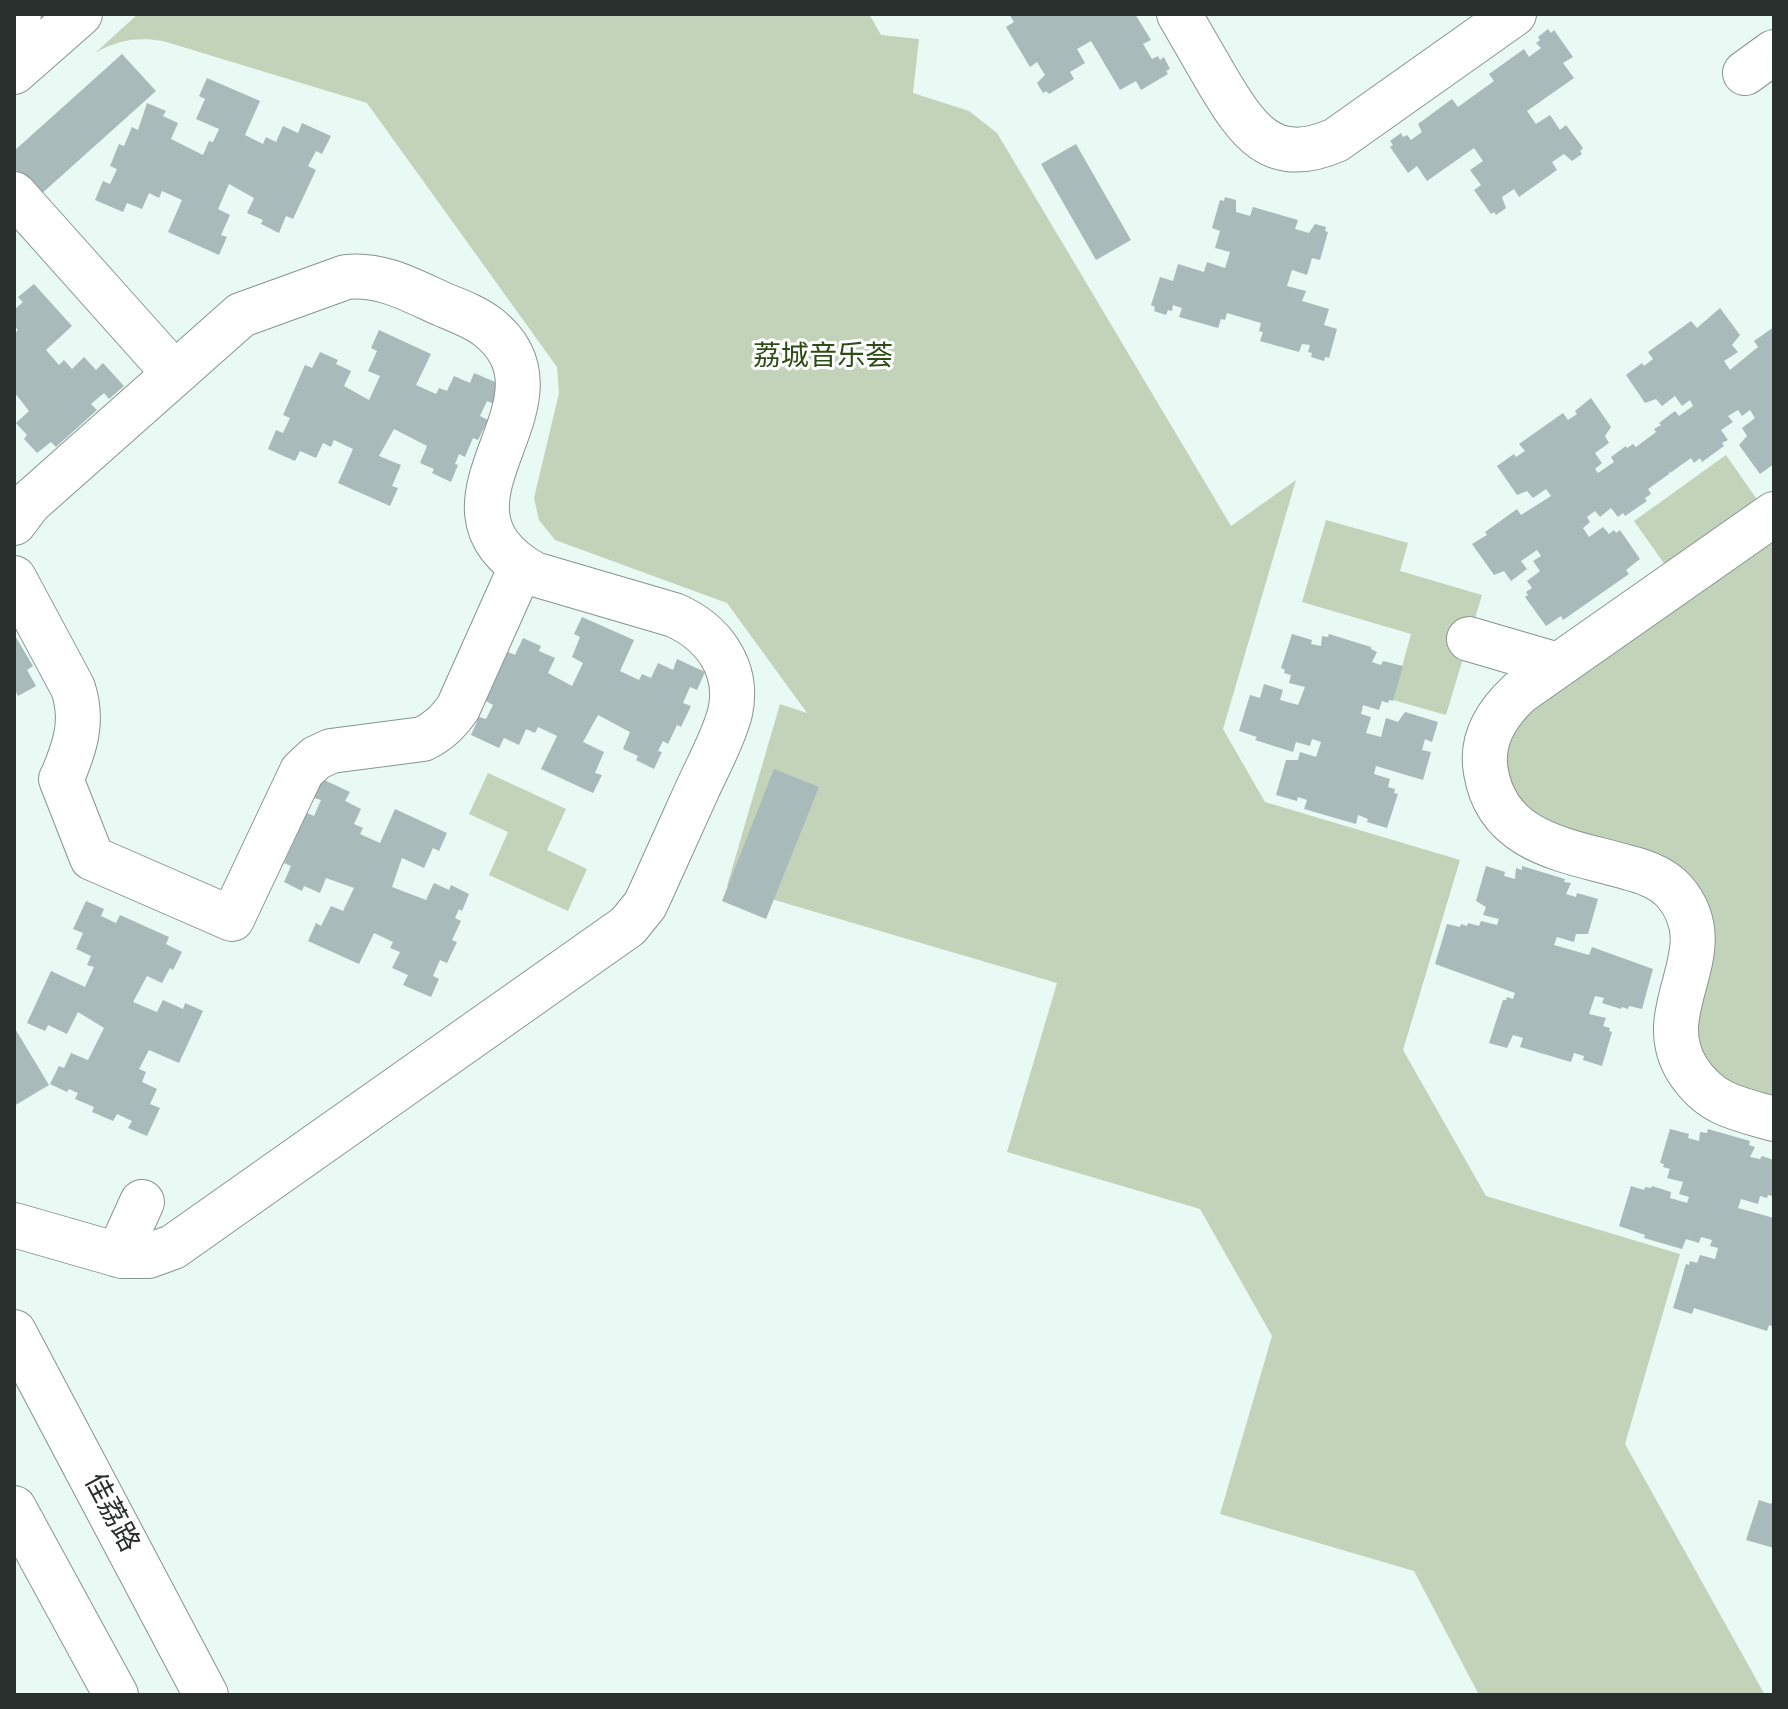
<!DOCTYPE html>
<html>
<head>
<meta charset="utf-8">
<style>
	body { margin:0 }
	#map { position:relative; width:1788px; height:1709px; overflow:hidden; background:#e9f9f4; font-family:Arial,sans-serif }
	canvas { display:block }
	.frame { position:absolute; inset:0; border:16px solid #292f2d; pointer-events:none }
</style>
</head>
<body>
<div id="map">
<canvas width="1788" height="1709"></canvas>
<div class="frame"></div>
</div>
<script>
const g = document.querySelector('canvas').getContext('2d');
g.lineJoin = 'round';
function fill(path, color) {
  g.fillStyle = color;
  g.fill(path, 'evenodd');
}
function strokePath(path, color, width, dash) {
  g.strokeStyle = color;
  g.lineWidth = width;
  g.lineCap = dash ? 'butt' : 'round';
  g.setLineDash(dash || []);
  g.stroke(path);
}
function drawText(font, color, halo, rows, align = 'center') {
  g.font = font + ' Arial,"Noto Sans SC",sans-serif';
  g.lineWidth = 6;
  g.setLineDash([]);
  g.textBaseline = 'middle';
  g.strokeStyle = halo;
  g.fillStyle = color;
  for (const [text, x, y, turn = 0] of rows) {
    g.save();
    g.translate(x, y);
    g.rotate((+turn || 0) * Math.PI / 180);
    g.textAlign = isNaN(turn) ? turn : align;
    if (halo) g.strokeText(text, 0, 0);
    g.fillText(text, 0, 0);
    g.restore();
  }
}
const green = new Path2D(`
	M138 14H869L881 35 919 39 913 93 969 111 997 133 1231 526 1296 480 1223 729 1265 802 1460 860 1403 1050 1486 1196 1680 1254 1625 1444 1765 1695H1479L1414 1571 1220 1514 1272 1336 1200 1209 1007 1152 1057 983 727 886 780 704 807 713 727 603 555 540 539 520 534 498 559 393 557 367 367 103 163 41C137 37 118 40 95 53Z
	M1726 455 1765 511 1673 576 1634 521Z
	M1326 520 1408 543 1400 571 1482 595 1446 715 1393 700 1411 634 1302 602Z
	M1774 533V1102L1724 1084 1693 1040 1711 936 1550 827 1510 795 1502 763 1518 717Z
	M488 773 566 809 547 850 587 869 568 911 489 875 508 832 469 814Z`);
const building = new Path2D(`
	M1009 14H1135L1151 40 1143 44 1152 59 1158 56 1160 60 1164 57 1170 69 1166 71 1168 74 1141 90 1136 81 1120 90 1091 41 1077 49 1085 63 1070 72 1074 79 1049 94 1046 91 1043 93 1037 83 1045 75 1037 62 1030 67 1006 27 1014 22Z
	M1548 29 1551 33 1554 30 1573 57 1563 63 1574 78 1527 111 1536 124 1550 115 1560 130 1566 125 1583 148 1580 151 1582 154 1572 161 1564 154 1552 162 1557 170 1519 197 1514 189 1502 197 1506 208 1496 215 1494 212 1491 214 1474 190 1481 185 1470 170 1483 161 1474 148 1427 181 1417 166 1408 173 1390 147 1393 145 1390 141 1401 133 1403 137 1407 135 1411 140 1422 132 1418 124 1452 99 1458 107 1494 81 1489 74 1524 49 1529 57 1541 48 1536 43 1540 40 1538 37Z
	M122 54 156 91 39 196 14 168V151Z
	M207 78 260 101 245 135 263 144 266 137 276 142 283 126 298 133 302 123 331 136 322 154 316 151 308 166 316 170 293 219 286 216 279 233 261 224 263 220 247 213 254 198 229 184 218 209 230 215 221 235 227 237 219 255 168 232 182 200 162 191 159 198 149 193 142 209 127 203 123 212 95 200 103 181 110 184 117 169 110 166 119 144 124 146 132 127 138 130 147 103 166 111 163 116 178 123 171 139 203 155 209 141 213 142 219 129 196 119 205 99 199 96Z
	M1076 144 1131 240 1096 260 1041 164Z
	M1225 197 1236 200V212L1250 216 1253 207 1298 220 1295 229 1309 233 1315 224 1326 227 1325 231 1328 232 1320 260 1312 258 1307 275 1292 270 1287 286 1306 291 1302 301 1329 309 1324 325 1337 329 1329 358 1325 357 1324 361 1311 357 1312 353 1308 352 1310 345 1302 344 1299 352 1260 341 1263 332 1259 331 1261 323 1227 313 1225 320 1221 319 1218 328 1179 317 1182 308 1173 305 1172 311 1168 310 1166 315 1154 311 1155 307 1151 305 1160 277 1173 281 1178 264 1204 272 1207 262 1225 268 1230 252 1215 248 1220 231 1212 228 1220 200 1224 201Z
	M34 284 72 326 46 350 59 365 64 360 72 369 84 357 96 370 103 363 124 386 109 399 104 393 91 404 97 410 56 447 51 442 37 453 24 439 27 435 16 423 29 411 14 392V334L18 330 14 325V310L23 302 18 297Z
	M1720 308 1740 335 1732 345 1738 352 1724 361 1730 370 1758 347 1754 341 1774 327V464L1760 474 1739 445 1747 436 1742 428 1755 418 1750 410 1742 416 1738 410 1728 416 1733 422 1721 430 1728 440 1722 443 1724 446 1702 462 1700 458 1694 463 1691 458 1670 473 1669 471V474L1648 489 1651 494 1645 498 1647 501 1625 516 1623 513 1618 517 1611 508 1600 517 1595 511 1587 517 1590 522 1583 528 1589 537 1603 527 1609 534 1614 530 1616 533 1620 530 1640 559 1626 570 1629 574 1563 620 1561 616 1546 626 1525 597 1528 595 1526 592 1532 588 1527 581 1540 571 1533 561 1541 556 1537 550 1521 561 1527 569 1511 581 1504 571 1494 575 1472 544 1487 535 1485 532 1517 509 1521 515 1551 496 1546 489 1533 498 1527 491 1517 495 1497 466 1514 454 1516 457 1525 451 1519 444 1563 413 1568 420 1577 414 1575 411 1591 398 1611 427 1605 436 1609 443 1595 453 1602 463 1595 469 1598 473 1614 462 1611 457 1626 446 1627 448 1633 444 1636 447 1656 432 1654 429 1661 425 1659 423 1675 411 1679 416 1693 406 1690 400 1682 406 1675 396 1662 406 1656 399 1645 403 1626 375 1642 363 1644 366 1653 359 1648 352 1691 321 1697 328Z
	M379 330 431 354 416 385 436 394 439 388 447 391 454 376 470 383 474 373 502 385 494 404 487 401 480 416 488 420 478 440 473 438 465 457 459 454 455 464 458 465 451 482 432 473 434 469 420 463 427 446 394 429 379 456 401 465 392 486 398 488 390 506 338 483 353 449 334 440 331 447 323 443 316 458 300 451 295 461 268 449 276 430 283 433 290 418 283 415 305 365 312 368 320 352 338 360 336 364 351 371 344 386 369 400 380 376 368 371 377 351 371 348Z
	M582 617 634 640 620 671 639 680 642 674 651 678 658 663 673 670 677 659 705 672 697 690 690 687 683 703 691 706 681 727 677 725 668 744 663 741 658 751 662 752 654 769 636 760 638 756 623 749 630 732 598 715 583 742 604 752 595 773 602 775 593 793 541 769 557 736 538 727 535 733 526 729 519 745 504 738 499 748 471 735 479 717 486 719 493 705 486 701 508 652 515 655 523 638 541 646 539 651 555 658 548 673 572 686 583 663 572 657 580 637 574 634Z
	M14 634 33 666 27 670 36 686 18 696 16 692 14 693Z
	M1292 634 1312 640 1311 644 1321 646 1322 636 1328 637 1329 634 1371 647V649L1377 652 1372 662 1381 665 1383 661 1403 666 1393 701 1389 700 1388 703 1382 701 1379 710 1363 705 1361 714 1371 717 1366 733 1381 737 1386 718 1398 722 1405 712 1438 722 1432 742 1425 739 1422 750 1431 752 1423 780 1376 766 1374 774 1390 779 1388 787 1395 789 1394 793 1398 794 1387 828 1367 822 1368 819 1358 815 1356 824 1304 809 1307 800 1298 797 1297 801 1276 795 1286 760H1298L1300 752 1316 757 1321 742 1312 739 1310 746 1296 742 1293 752 1255 740 1257 737 1239 731 1250 695 1260 698 1264 684 1283 690 1280 700 1298 705 1305 687 1289 683 1291 675 1284 673 1285 670 1281 668Z
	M774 769 819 787 766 919 722 901Z
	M322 779 350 792 345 801 361 809 354 824 363 828 360 834 380 843 395 809 447 833 439 851 433 848 424 868 402 858 392 887 426 900 434 883 449 890 451 885 469 894 462 911 459 909 455 918 461 921 452 940 457 942 447 963 440 960 433 976 439 979 431 997 403 985 408 975 392 968 400 952 390 948 393 942 374 933 359 964 308 941 316 923 321 926 331 906 343 911 354 888 326 878 320 893 304 886 302 891 284 882 291 866 284 863 307 813 314 816 321 800 314 798Z
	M1486 866 1505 872 1504 876 1515 879 1516 868 1522 870V866L1565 879 1564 882 1571 883 1566 894 1576 897 1577 893 1598 899 1588 934H1576L1574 942 1557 937 1554 945 1589 955 1592 947 1653 969 1642 1009 1629 1006 1628 1009 1622 1007 1621 1009 1602 1003 1604 998 1595 996 1589 1014 1606 1018 1603 1026 1610 1028 1609 1031 1612 1032 1602 1066 1583 1060 1584 1056 1574 1053 1571 1062 1520 1047 1523 1038 1513 1035 1507 1048 1489 1043 1503 1000H1506L1507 997 1513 999 1515 993 1435 964 1447 924 1460 927 1461 924 1467 926 1468 923 1479 926 1481 921 1497 925 1499 919 1483 915 1486 907 1476 901Z
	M86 901 104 909 101 916 116 923 120 915 169 937 166 944 182 952 173 970 170 968 162 983 147 976 133 1002 157 1012 163 1000 183 1009 185 1003 203 1011 179 1063 149 1050 139 1069 146 1072 142 1082 157 1089 150 1104 160 1108 147 1136 128 1128 132 1121 117 1114 113 1121 92 1112 94 1107 75 1099 78 1093 69 1089 67 1092 50 1084 59 1066 64 1068 71 1053 88 1060 104 1028 78 1012 67 1034 48 1025 45 1031 27 1023 51 971 85 987 94 967 87 965 91 956 76 949 83 933 73 929Z
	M14 1027 49 1085 14 1106Z
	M1670 1129 1689 1134 1688 1138 1699 1141 1700 1132 1707 1133 1708 1129 1750 1141 1749 1145 1755 1147 1750 1157 1760 1159 1762 1156 1774 1160 1772 1196 1768 1195 1767 1198 1760 1196 1758 1204 1741 1199 1738 1208 1774 1218V1327L1769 1325 1767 1331 1694 1308 1692 1314 1673 1308 1686 1264 1689 1265 1690 1261 1697 1263 1700 1255 1715 1259 1718 1248 1710 1246 1712 1240 1701 1237 1699 1243 1686 1239 1682 1249 1644 1238 1645 1235 1619 1226 1631 1186 1644 1190 1645 1187 1651 1188 1652 1186 1671 1192 1670 1198 1687 1203 1689 1197 1679 1194 1683 1182 1667 1178 1670 1169 1663 1167 1664 1164 1660 1163Z
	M1774 1498V1548L1746 1540 1759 1500 1771 1504Z`);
const minor = new Path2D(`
	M1179 14C1191 35 1204 57 1216 78 1246 128 1270 169 1336 140L1514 14
	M14 19 19 14
	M14 72 80 14
	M1745 73 1774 52
	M14 194 174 373
	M1774 514 1520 692C1497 713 1480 740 1486 772 1498 844 1568 850 1626 867 1643 871 1662 878 1674 891 1726 951 1649 1007 1687 1069 1696 1083 1708 1095 1722 1102 1738 1110 1757 1114 1774 1119
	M14 523 29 503 241 315 346 277C382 273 412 291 444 305 459 311 475 317 488 327 583 403 409 504 534 574L674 615C713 632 740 668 730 713 723 739 709 764 698 788 683 822 667 856 652 890L645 905 628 926 173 1247 148 1256H122L14 1225
	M14 578 73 688C84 721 75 747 62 778
	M1469 639 1558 665
	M61 779 92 858 232 919 302 771 316 758 331 751 423 739C439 731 448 722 458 708L521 567
	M118 1255 142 1202`);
const major = new Path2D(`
	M14 1332 206 1695
	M14 1508 116 1695`);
const parkNames = [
	["荔城音乐荟",823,357]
];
const streetNames = [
	["佳荔路",111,1513,62]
];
fill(green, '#c3d3ba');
fill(building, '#a9baba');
strokePath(minor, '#869591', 46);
strokePath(major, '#869591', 46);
strokePath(minor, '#fff', 44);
strokePath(major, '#fff', 44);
drawText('28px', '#2c4d15', '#fff', parkNames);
drawText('28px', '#292f2d', '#fff', streetNames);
</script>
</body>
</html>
